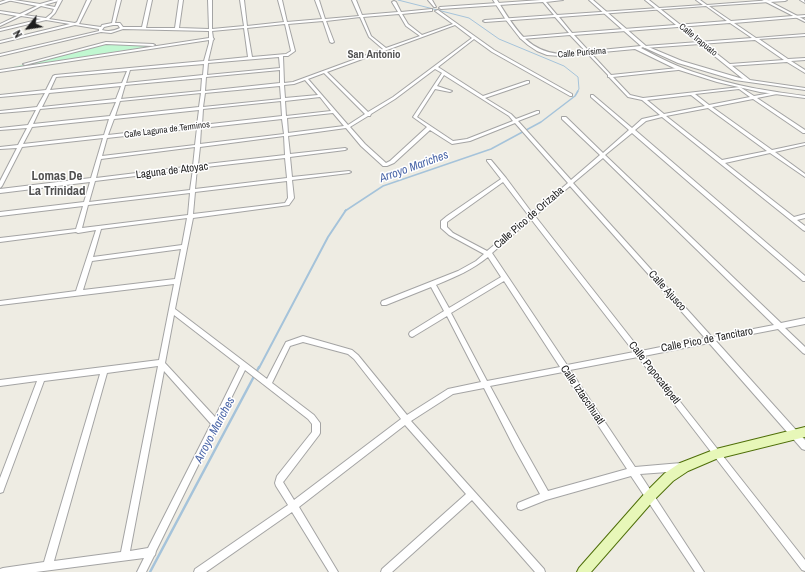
<!DOCTYPE html>
<html>
<head>
<meta charset="utf-8">
<style>
	body { margin:0 }
	#map { position:relative; width:805px; height:572px; overflow:hidden; background:#eeece3; font-family:"Archivo Narrow",sans-serif }
	canvas { display:block }
	.north { position:absolute; left:8px; top:8px; width:40px; height:40px; -webkit-text-stroke:3px #fff; paint-order:stroke; rotate:240deg; font-size:11px; font-weight:700; line-height:16px; text-align:center; color:#1d1d1d }
	.north::after { content:''; display:block; margin:auto; width:14px; height:18px; background:#1d1d1d; clip-path:polygon(50% 0,100% 100%,50% 72%,0 100%) }
</style>
</head>
<body>
<div id="map">
<canvas width="805" height="572"></canvas>
<div class="north">N</div>
</div>
<script>
const g = document.querySelector('canvas').getContext('2d');
g.lineJoin = 'round';
function fill(path, color) {
  g.fillStyle = color;
  g.fill(path, 'evenodd');
}
function strokePath(path, color, width, dash) {
  g.strokeStyle = color;
  g.lineWidth = width;
  g.lineCap = dash ? 'butt' : 'round';
  g.setLineDash(dash || []);
  g.stroke(path);
}
function drawText(font, color, halo, rows, align = 'center') {
  g.font = font + ' "Archivo Narrow",sans-serif';
  g.lineWidth = 3;
  g.setLineDash([]);
  g.textBaseline = 'middle';
  g.strokeStyle = halo;
  g.fillStyle = color;
  for (const [text, x, y, turn = 0] of rows) {
    g.save();
    g.translate(x, y);
    g.rotate((+turn || 0) * Math.PI / 180);
    g.textAlign = isNaN(turn) ? turn : align;
    if (halo) g.strokeText(text, 0, 0);
    g.fillText(text, 0, 0);
    g.restore();
  }
}
const park = new Path2D(`
	M101 44 151 46 10 68Z`);
const streamFar3 = new Path2D(`
	M398 0 469 18 499 39 564 66 578 77 579 89 577 92`);
const streamFar2 = new Path2D(`
	M345 211 383 186 491 149 541 122 575 96 578 91`);
const streamFar1 = new Path2D(`
	M259 368 328 237 346 210`);
const stream = new Path2D(`
	M150 572 259 367`);
const minor = new Path2D(`
	M7 0H14L40 4 54 0H62L55 13 49 19 75 23 77 22 87 0H91L79 24 101 27 102 25 112 23 117 0H121L115 23H120L123 27H142L148 0H152L146 28H175L179 0H183L179 28 209 29 208 0H212V29L244 26 240 0H244L247 26 284 22 278 0H282L287 22 322 19 315 0H319L325 19 359 16 352 0H356L362 15 398 12 392 2 394 1 396 2 401 12 432 9V11H431L402 14 408 24 422 35 453 24 435 11 438 10 494 50 572 94V96H570L492 52 474 39 438 67 483 96 527 81H529V83L485 98 511 114 516 119 537 111H539V113L518 121 571 180 600 155 562 119V117H566L603 153 629 130 591 97V95H593L632 128 642 119 660 115 642 100 628 97 609 77H608V75L570 35 522 39 520 38 522 37 569 33 555 17 485 22 483 21 485 20 554 15 543 2 441 9 439 8 440 7 541 0H563L546 2 557 15 703 5 696 0H700L707 5 772 0H787L785 1 709 6 731 21 805 15V17L734 23 756 38 805 34V36L759 39 788 59 805 58V60L791 61 805 70V73L787 62 729 66V64H730L784 60 755 40 645 48 643 47 645 46 752 38 730 23 574 35 611 75 678 68 680 69 678 70 613 77 630 95 643 98 740 87 754 96 776 92 778 93 777 94 757 98 805 130V133H803L753 99 712 107 772 150 805 143V145L775 152 805 174V177L770 153 725 163 794 217 805 214V218L797 220 805 226V231L803 230 662 117 646 121 635 130 805 276V281H803L632 133 605 155 781 323 805 318V324L785 328 805 347V354L803 353 778 329 716 341 805 440V450L802 449 709 343 644 356 805 560V571L802 570 638 357 570 370 635 467 681 463 684 464 685 467 684 470 681 471 640 474 704 572H695L631 476 546 500 521 510 518 509 517 506 518 503 540 494 515 449 484 388 453 394 411 421 544 569 545 572H535L472 500 392 572H381L382 569 466 494 405 425 299 507 338 572H329L292 512 206 572H194L195 569 288 505 276 486 275 483 277 476 312 432V424L308 419 245 370 219 423V426L217 427 156 551 155 555 154 556 146 572H137L144 558 36 572H0V569L3 568 44 562 100 374 44 381 4 489 3 492 0 493V478L37 381 0 386V380L159 360 174 284 0 305V301L76 291 96 230 78 233 76 232 0 242V238L76 229 83 206 0 216V212L84 202 90 182 0 193V189L91 178 103 138 22 147 2 186 0 188V181L17 148 0 149V147L18 145 27 128 0 130V128L28 125 36 110 0 113V111L37 107 45 93 0 97V95L46 90 53 76 55 75 204 61 209 43V40L0 72V70L209 38V31L123 29 111 33 101 32 0 56V54L99 31V29L75 25 0 43V41L70 24 46 20 0 31V29L41 19 21 16 0 26V24L17 16 0 13V11L20 14 37 6ZM58 0 55 7 44 5 58 1ZM41 6 54 9 52 13 46 18 24 15ZM706 6 727 21 572 33 559 17ZM399 14 406 26 420 36 386 48 371 36 363 17ZM360 17 369 37 383 49 293 82 284 83 283 56H288L295 51 288 24 323 21 330 42 332 43 334 42 326 21ZM285 24 291 51 286 54 252 57 247 28ZM113 25H118L120 28C114 31 108 32 102 30L104 27ZM455 25 472 38 393 97 368 112 327 72ZM244 28 248 57 208 61 213 40 214 39 213 38 212 31ZM279 57 280 68 207 75 208 63ZM204 64 203 75 126 83 130 70ZM435 69 442 73 413 117 427 127 390 161 386 163 365 144 350 127 368 116H370L371 114 395 99ZM280 70V83L205 91 206 77ZM127 71 122 83 50 90 56 77ZM324 73 365 114 348 125 308 79ZM444 75 509 116 513 121 467 139 453 141 417 117 435 89 450 92 452 91 437 86ZM202 78 201 91 121 99 125 85ZM305 80 318 95 285 98 284 85 294 84ZM121 86 116 99 42 107 49 93ZM280 86 281 99 203 107 205 93ZM739 89 750 97 709 105 695 94ZM201 93 199 107 115 116 120 101ZM691 95 705 106 664 114 647 100ZM320 97 331 111 286 116 285 101ZM281 101 282 116 202 125 203 109ZM116 102 110 116 33 124 40 109ZM708 108 767 151 722 160 666 116ZM199 110 197 125 108 135 114 119ZM333 113 344 126 288 133 287 118ZM109 119 104 135 23 144 32 127ZM282 119 284 134 200 144 201 128ZM515 123 568 183 532 213 506 178 491 160H487V161L501 179 447 216 441 221V228L449 235 484 254 476 261 458 271 382 301 381 303 382 305H386L431 287 444 311 410 332 409 334 410 336 412 337 414 336 447 316 481 382 448 389 407 415 358 355 352 350 303 336 286 342 267 379 175 309 193 218 289 205 294 198 292 180 349 173 351 172 349 171 292 177 290 157 345 150 347 149 345 148 290 154 288 136 346 128 361 146 383 166H387L394 163 430 130 452 144 470 141ZM197 128 195 145 102 156 107 138ZM284 136 285 155 198 165 200 147ZM195 147 193 166 96 178 101 159ZM285 158 287 178 195 189 197 168ZM603 158 774 325 712 337 573 183ZM193 169 190 190 89 202 95 181ZM287 181 288 198 285 203 193 214 195 192ZM503 182 529 216 487 251 453 233 447 227V222ZM570 186 705 338 641 351 535 216ZM190 193 188 215 82 228 88 205ZM187 218 182 245 93 257 101 229ZM531 219 634 352 567 365 492 253ZM181 249 175 279 83 290 92 261ZM488 257 501 277 449 308 436 285C455 277 472 270 488 257ZM504 281 560 367 487 381 451 313ZM174 315 240 366 215 417 165 363ZM303 342 348 354 354 359 401 419 294 500 283 482 284 481 319 435 320 433V423L314 415 272 383 290 346ZM158 366 121 552 54 561 107 373ZM164 371 211 424 148 548 130 551ZM563 372 627 469 548 491 521 443 490 386Z
	M428 0H432L436 7H434Z
	M800 0H804L805 3Z
	M106 42 153 44 155 45 153 46 106 44 25 65 23 64Z`);
const tertiary = new Path2D(`
	M6 0H12L0 4V2Z
	M493 0H497C514 26 526 51 560 54L641 46 589 0H593L646 46 682 61 743 79 645 0H649L750 80 805 88V90L735 80 678 63 643 47 641 48C660 58 679 68 700 74 734 86 769 91 805 96V98L760 92 717 82 676 69 635 49 560 56 547 55 537 51 528 45 520 38 506 20Z
	M762 0H767L805 20V22Z`);
const secondary = new Path2D(`
	M805 427V437L716 459 688 471 673 481 654 500 591 572H577L579 568 646 492 665 473 680 463 716 449Z`);
const farStreetnames = [
	["Calle Irapuato",698,40,39],
	["Calle Purísima",582,53,-5],
	["Calle Laguna de Terminos",167,130,-7]
];
const farQuarternames = [
	["San Antonio",374,55]
];
const streetNames = [
	["Laguna de Atoyac",172,171,-7],
	["Calle Pico de Orizaba",529,218,-41],
	["Calle Ajusco",667,291,48],
	["Calle Pico de Tancitaro",707,340,-11],
	["Calle Popocatépetl",654,373,52],
	["Calle Iztaccíhuatl",582,395,56]
];
const waterNames = [
	["Arroyo Mariches",414,167,-20],
	["Arroyo Mariches",215,430,-62]
];
const quarterNames = [
	["Lomas De",57,177],
	["La Trinidad",57,192]
];
fill(park, '#c1f7d1');
strokePath(streamFar3, '#a5c3da', 1);
strokePath(streamFar2, '#a5c3da', 1.5);
strokePath(streamFar1, '#a5c3da', 2);
strokePath(stream, '#a5c3da', 2.5);
strokePath(minor, '#a4a4a4', 2);
strokePath(tertiary, '#a4a4a4', 2);
strokePath(secondary, '#4f6f09', 2);
fill(minor, '#fff');
fill(tertiary, '#fff');
fill(secondary, '#e7f7b8');
drawText('9px', '#1d1d1d', '#fff', farStreetnames);
drawText('bold 11px', '#505050', '#fff', farQuarternames);
drawText('11px', '#1d1d1d', '#fff', streetNames);
drawText('italic 12px', '#4d68a9', '#fff', waterNames);
drawText('bold 13px', '#505050', '#fff', quarterNames);
</script>
</body>
</html>
